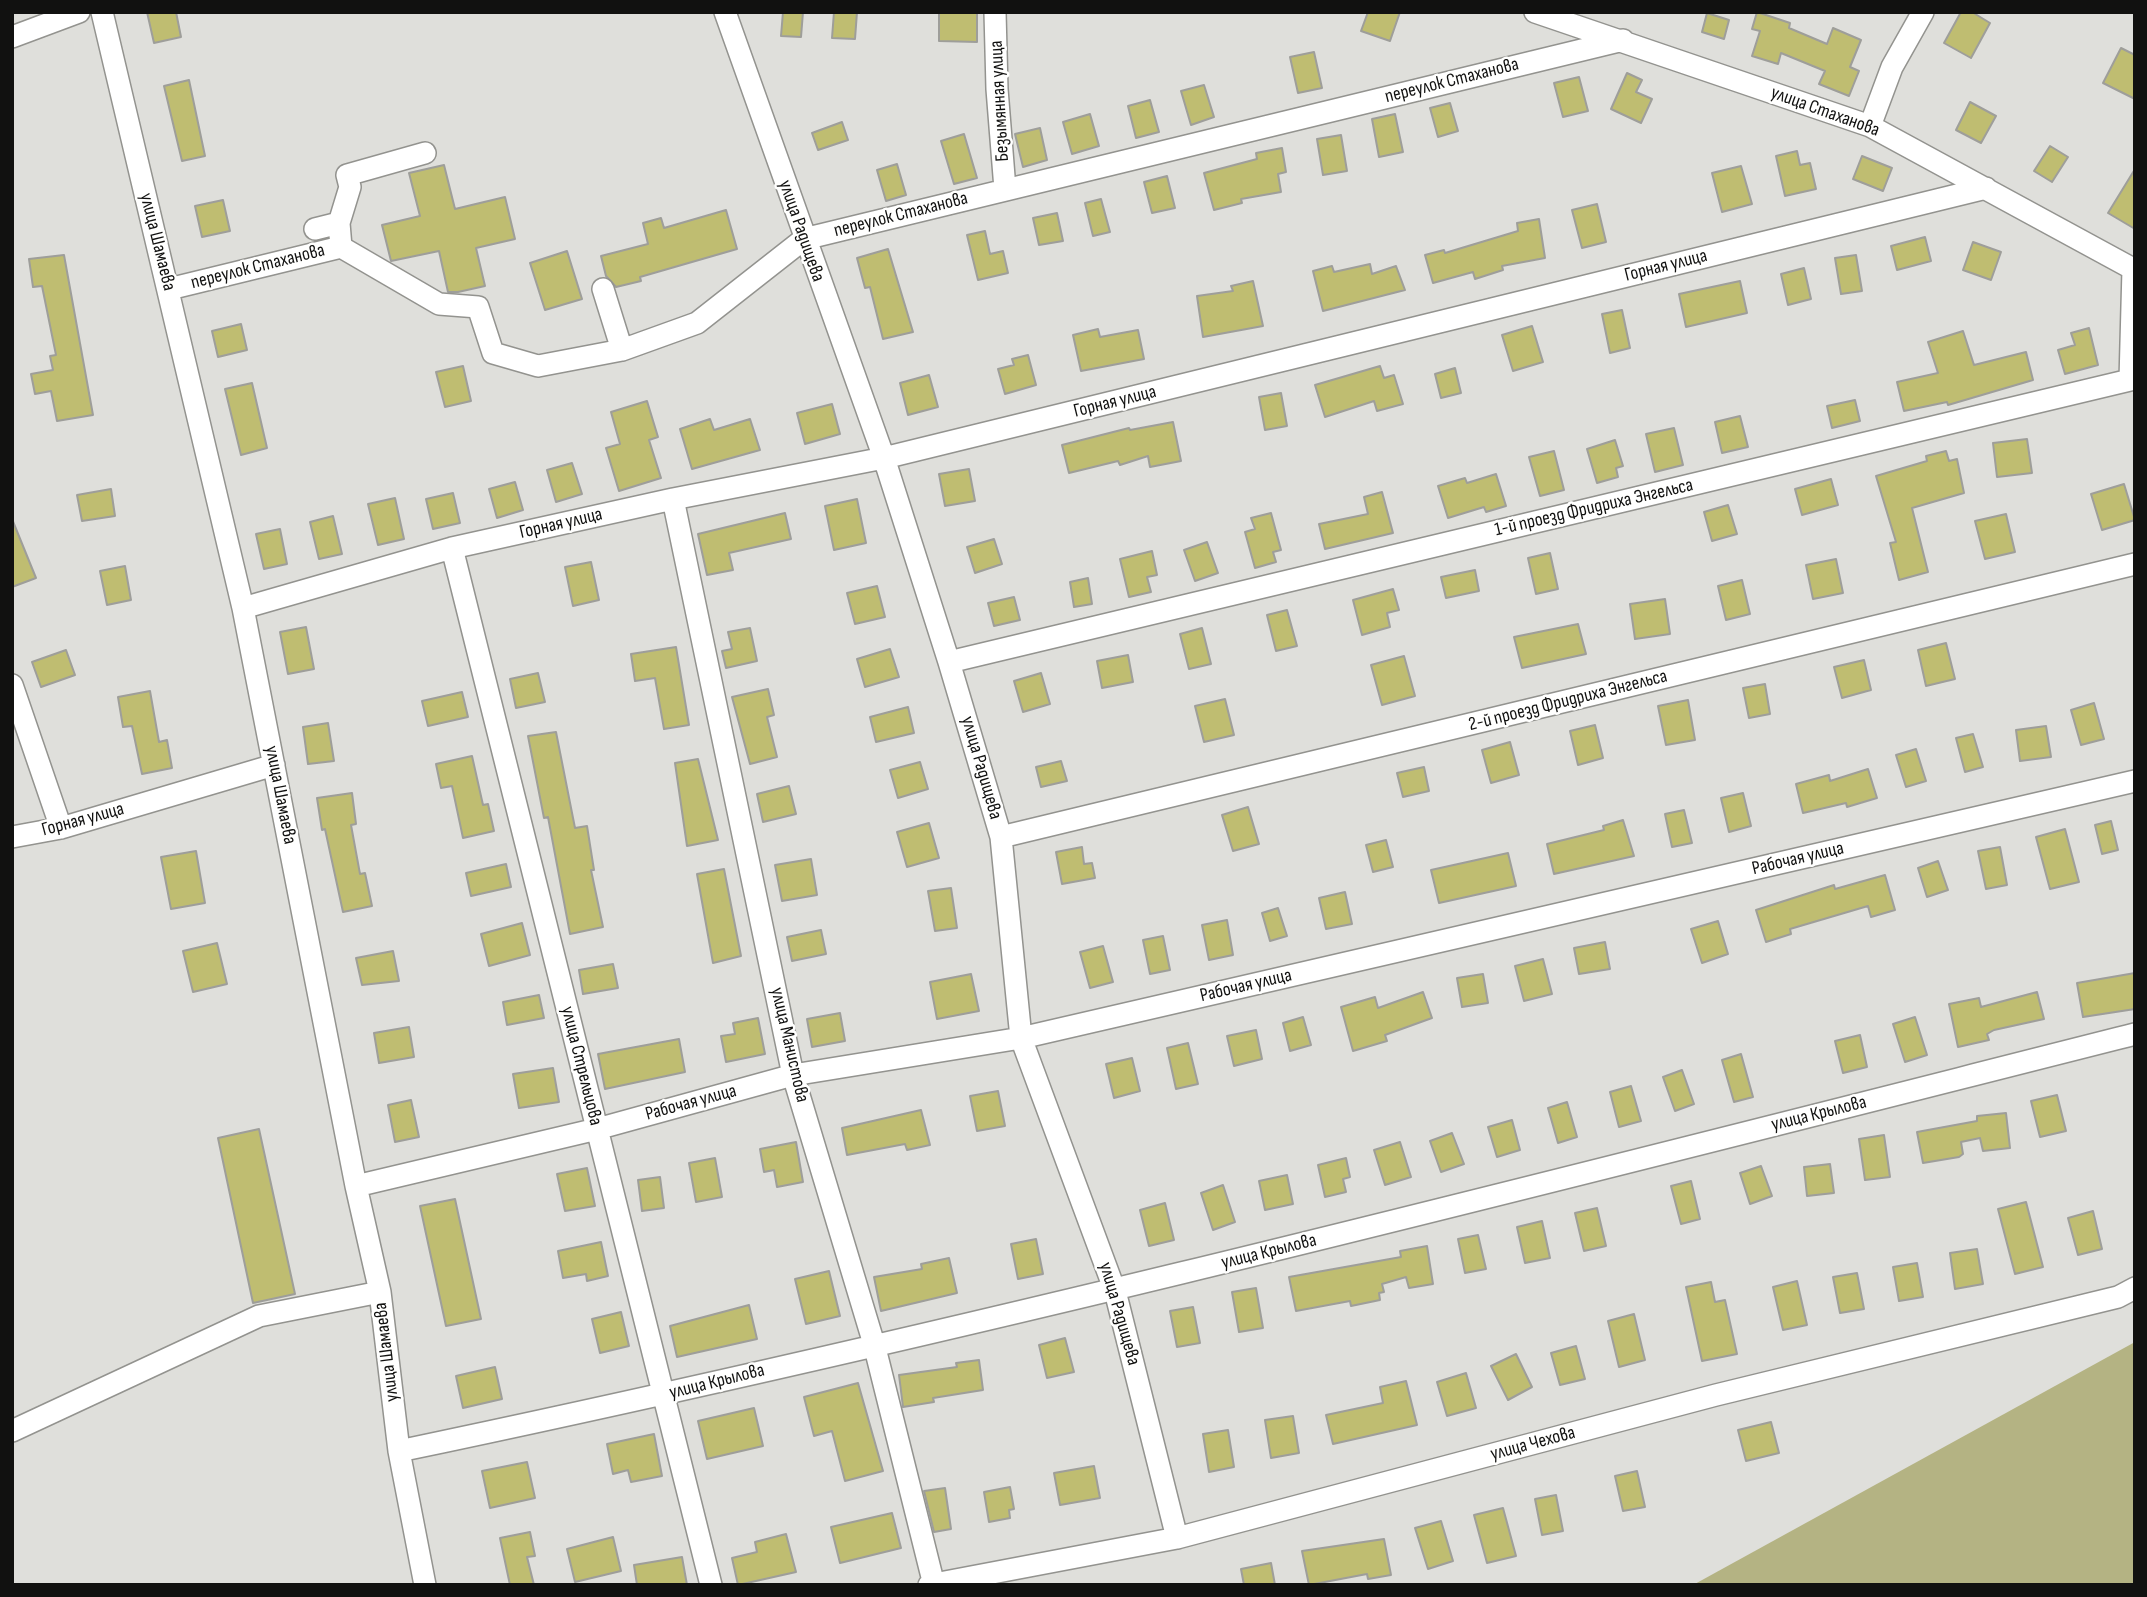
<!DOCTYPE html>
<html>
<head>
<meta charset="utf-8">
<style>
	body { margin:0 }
	#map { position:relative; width:2147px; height:1597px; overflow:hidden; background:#dfdfdb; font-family:"Sofia Sans Condensed",sans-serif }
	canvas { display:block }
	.frame { position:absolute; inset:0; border:14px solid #111110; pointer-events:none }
</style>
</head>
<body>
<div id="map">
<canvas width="2147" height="1597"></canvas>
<div class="frame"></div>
</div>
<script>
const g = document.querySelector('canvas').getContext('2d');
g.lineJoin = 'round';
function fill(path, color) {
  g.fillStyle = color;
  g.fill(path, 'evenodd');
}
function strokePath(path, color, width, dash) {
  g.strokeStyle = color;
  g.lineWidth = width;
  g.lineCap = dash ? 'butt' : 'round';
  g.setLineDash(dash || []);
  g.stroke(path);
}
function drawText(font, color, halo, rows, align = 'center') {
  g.font = font + ' "Sofia Sans Condensed",sans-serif';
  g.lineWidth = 5;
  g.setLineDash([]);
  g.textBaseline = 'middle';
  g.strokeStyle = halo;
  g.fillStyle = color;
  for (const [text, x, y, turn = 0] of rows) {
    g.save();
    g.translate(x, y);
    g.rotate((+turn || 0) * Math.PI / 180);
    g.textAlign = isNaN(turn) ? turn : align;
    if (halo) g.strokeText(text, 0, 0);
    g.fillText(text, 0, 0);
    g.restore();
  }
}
const green = new Path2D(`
	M2135 1342V1585H1693Z`);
const building = new Path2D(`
	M147 12H176L181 37 154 43Z
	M783 12H803L801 37 781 36Z
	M834 12H857L855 39 832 38Z
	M939 12H977V42L939 41Z
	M1368 12H1400L1390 41 1361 31Z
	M1757 12 1790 23 1789 28 1827 44 1833 28 1861 40 1850 67 1859 71 1849 96 1819 84 1825 71 1781 53 1778 64 1752 56 1760 31 1752 29Z
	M1961 12H1972L1990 23 1971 58 1944 43Z
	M1707 13 1729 20 1724 39 1702 32Z
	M2121 48 2135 55V99L2103 83Z
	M1314 52 1322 88 1298 93 1290 57Z
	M1627 73 1642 80 1636 92 1652 99 1641 123 1611 109Z
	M1579 77 1588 111 1563 117 1554 83Z
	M189 80 205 156 182 161 164 86Z
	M1204 85 1214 117 1191 125 1181 91Z
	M1150 100 1159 132 1136 138 1128 106Z
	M1970 102 1996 116 1981 143 1956 130Z
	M1450 103 1458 131 1438 137 1430 108Z
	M1090 114 1099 146 1072 154 1063 122Z
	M1395 114 1403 152 1379 157 1372 119Z
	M842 122 848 140 818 150 812 133Z
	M1040 128 1047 160 1023 167 1015 134Z
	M964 134 977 178 954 184 941 141Z
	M1341 135 1347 171 1323 175 1317 139Z
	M2050 146 2068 157 2052 182 2034 171Z
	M1282 148 1286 172 1278 174 1281 192 1241 199 1242 203 1214 210 1204 173 1257 159 1256 153Z
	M1797 151 1800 165 1810 163 1816 189 1785 196 1776 156Z
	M1862 156 1892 168 1883 191 1853 179Z
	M897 164 906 195 886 201 877 170Z
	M444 165 455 209 505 197 515 239 476 248 485 286 458 292H448L439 251 391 261 382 225 420 216 409 173Z
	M1741 166 1752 204 1722 212 1712 173Z
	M2135 169V229L2108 213Z
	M1167 176 1175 208 1152 213 1144 182Z
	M1101 199 1110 232 1093 236 1085 203Z
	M223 200 230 231 202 237 195 206Z
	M1597 204 1606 242 1582 248 1572 210Z
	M726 210 737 249 640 277 641 281 616 287 606 276 601 256 648 244 643 223 661 218 664 228Z
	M1057 213 1063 241 1039 245 1033 218Z
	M1539 219 1545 258 1502 266 1503 270 1475 279 1473 272 1433 283 1425 255 1444 250 1445 253 1518 231 1517 223Z
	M985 231 990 254 1003 251 1008 273 978 280 967 235Z
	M1925 237 1931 261 1897 270 1891 246Z
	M1973 242 2001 252 1991 280 1963 270Z
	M888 249 913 332 883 339 870 287 865 288 857 258Z
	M567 251 582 299 545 310 530 263Z
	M64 255 93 415 57 421 51 391 35 394 31 374 53 370 50 356 56 355 42 286 33 287 29 259Z
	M1856 255 1862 291 1841 294 1835 258Z
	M1370 264 1372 274 1396 266 1405 290 1323 311 1313 271 1332 266 1334 272Z
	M1804 268 1811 299 1788 305 1781 274Z
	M1253 281 1263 326 1203 337 1197 296 1233 291 1231 286Z
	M1740 281 1747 313 1686 327 1679 294Z
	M1622 310 1630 348 1610 353 1602 314Z
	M241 324 247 350 218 357 212 331Z
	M1532 326 1543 362 1513 371 1502 335Z
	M2089 328 2098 365 2065 374 2058 350 2075 345 2071 333Z
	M1098 329 1100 337 1138 330 1144 359 1081 371 1073 335Z
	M1963 331 1974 365 2026 352 2033 380 1948 405 1947 402 1904 411 1897 382 1938 373 1928 342Z
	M1028 355 1036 385 1005 394 998 369 1014 365 1012 359Z
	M463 366 471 401 445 407 436 372Z
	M1380 366 1384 378 1394 375 1403 404 1377 411 1374 401 1325 417 1315 385Z
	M1455 368 1461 393 1441 398 1435 374Z
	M929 375 938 407 908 415 900 383Z
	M252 383 267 448 241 455 225 389Z
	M1281 393 1287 426 1265 430 1259 397Z
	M1855 400 1860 421 1832 428 1827 406Z
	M647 401 658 437 649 440 661 478 619 491 606 448 620 444 611 412Z
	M832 404 840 434 805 444 797 413Z
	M1740 416 1748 447 1722 453 1715 422Z
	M710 419 714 430 750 419 760 450 692 469 680 429Z
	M1173 422 1181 461 1150 467 1148 456 1120 465 1118 461 1069 473 1062 445 1129 428 1130 430Z
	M1674 428 1683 465 1655 472 1646 434Z
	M2027 439 2032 473 1997 477 1993 443Z
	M1615 440 1623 466 1616 468 1618 477 1597 483 1587 449Z
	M1554 451 1564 490 1540 496 1529 457Z
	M1946 451 1949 461 1957 459 1964 493 1912 508 1928 572 1899 580 1890 543 1896 542 1876 476 1927 461 1926 456Z
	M572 463 582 494 556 502 547 470Z
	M969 469 975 501 945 506 939 474Z
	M1496 474 1506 506 1486 512 1484 507 1448 518 1438 486 1465 478 1467 483Z
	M1831 479 1838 505 1802 515 1795 489Z
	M515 482 523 510 497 518 489 489Z
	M2124 484 2135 520 2102 530 2091 494Z
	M111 489 115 516 82 521 77 495Z
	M1382 492 1393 533 1325 549 1319 524 1368 514 1364 497Z
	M453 493 460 523 433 529 426 499Z
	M395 498 404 539 378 545 368 504Z
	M857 499 866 543 834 550 825 506Z
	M1728 505 1737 534 1712 541 1704 512Z
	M785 513 791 539 729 553 733 570 707 575 698 534Z
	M1271 513 1281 550 1273 552 1276 562 1255 568 1245 532 1255 529 1251 518Z
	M2006 514 2015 552 1985 559 1975 521Z
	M333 516 342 554 319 559 310 522Z
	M12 519 36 578 12 587Z
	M280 529 287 564 264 569 256 534Z
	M994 539 1002 564 975 573 967 547Z
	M1207 542 1218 573 1195 581 1184 550Z
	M1152 551 1157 575 1147 577 1151 592 1129 597 1120 559Z
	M1550 553 1558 589 1536 594 1528 558Z
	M1836 559 1843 593 1813 599 1806 565Z
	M591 562 599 600 573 606 565 567Z
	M125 566 131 600 107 605 100 571Z
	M1475 570 1479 591 1446 598 1441 577Z
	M1088 578 1092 604 1074 607 1070 582Z
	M1742 580 1750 614 1726 620 1718 586Z
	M877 586 885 617 855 624 847 593Z
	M1393 589 1399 610 1387 613 1390 627 1362 635 1353 600Z
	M1014 597 1020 620 994 626 988 603Z
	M1665 599 1670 634 1635 639 1630 604Z
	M1287 610 1297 646 1276 651 1267 615Z
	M1578 624 1586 654 1522 668 1514 637Z
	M306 627 314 669 288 674 280 632Z
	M750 628 757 661 726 668 722 651 732 649 728 632Z
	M1202 628 1211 664 1189 669 1180 634Z
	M1946 643 1955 679 1926 686 1918 650Z
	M676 647 689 725 664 729 655 678 635 681 631 654Z
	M890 649 899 677 865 687 857 659Z
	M66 650 75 675 41 687 32 662Z
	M1128 655 1133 682 1102 688 1097 661Z
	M1404 656 1415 696 1382 705 1371 665Z
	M1864 660 1871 690 1842 698 1834 667Z
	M538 673 545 702 516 708 510 679Z
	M1041 673 1050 704 1023 712 1014 681Z
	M1765 684 1770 714 1749 718 1743 688Z
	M768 689 774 715 767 717 777 757 750 764 732 697Z
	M150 691 159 742 167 740 172 768 142 774 132 726 123 727 118 697Z
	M462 692 468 717 428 726 422 701Z
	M1225 699 1234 735 1204 742 1195 706Z
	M1688 700 1695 740 1666 745 1658 706Z
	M2094 703 2104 739 2081 745 2071 710Z
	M908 707 914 733 876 742 870 717Z
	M328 723 334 761 308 764 303 727Z
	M1595 725 1603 758 1578 765 1570 731Z
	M2046 726 2051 757 2020 761 2016 730Z
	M556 732 575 828 587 826 594 870H591L603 927 570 934 548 817 544 818 528 736Z
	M1973 734 1983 767 1965 772 1956 738Z
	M1510 742 1519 775 1491 783 1482 750Z
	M1916 749 1926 781 1906 787 1896 755Z
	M472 756 483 805 488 804 494 831 463 838 452 786 441 788 436 764Z
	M698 759 718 840 687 846 675 763Z
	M1061 761 1067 781 1041 787 1036 767Z
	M920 762 928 789 898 798 890 770Z
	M1424 767 1429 791 1403 797 1397 773Z
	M1868 769 1877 798 1847 807 1846 803 1803 813 1796 784 1829 775 1830 781Z
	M789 786 796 814 763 822 757 794Z
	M352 793 356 824 351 825 360 874 365 873 372 906 343 912 325 829 322 830 317 798Z
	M1743 793 1751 826 1729 832 1721 798Z
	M1248 807 1259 844 1233 851 1222 815Z
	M1684 810 1692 843 1672 847 1665 814Z
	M1623 820 1634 856 1554 874 1547 844 1604 830 1603 826Z
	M2111 821 2118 850 2102 854 2095 825Z
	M929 823 939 858 907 867 897 832Z
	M2065 829 2079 882 2050 889 2036 837Z
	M1386 840 1393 867 1373 872 1366 845Z
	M1082 847 1084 864 1092 863 1095 878 1062 884 1056 852Z
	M2000 847 2007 885 1986 889 1978 851Z
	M196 851 205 903 171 909 161 857Z
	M1508 853 1516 886 1439 903 1431 870Z
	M811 859 817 895 782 901 775 865Z
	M1938 861 1948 890 1927 897 1918 868Z
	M506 864 511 887 471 896 466 873Z
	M724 869 741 956 713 963 697 874Z
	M1885 875 1895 910 1871 917 1868 906 1790 929 1791 934 1766 942 1756 910 1834 885 1835 889Z
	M951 888 957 928 935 931 928 891Z
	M1345 892 1352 924 1326 929 1319 898Z
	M1278 908 1287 936 1270 941 1262 913Z
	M1227 920 1233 955 1209 960 1202 925Z
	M1718 921 1728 954 1702 963 1691 929Z
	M522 923 530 955 489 966 481 934Z
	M821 930 826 954 792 961 787 937Z
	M1163 936 1170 970 1150 974 1143 940Z
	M1605 942 1610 969 1579 974 1574 948Z
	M217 943 227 984 193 992 183 951Z
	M1103 946 1113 982 1090 988 1080 952Z
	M393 951 399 981 362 985 356 958Z
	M1543 959 1552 994 1524 1001 1515 966Z
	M613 964 618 988 583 994 579 970Z
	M2135 973V1009L2083 1017 2077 983Z
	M971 974 979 1011 937 1019 930 982Z
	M1483 974 1488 1003 1462 1007 1457 978Z
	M1423 992 1432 1018 1385 1035 1387 1041 1353 1051 1341 1007 1375 997 1378 1008Z
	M2037 992 2044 1019 1994 1030 1987 1034 1989 1040 1958 1047 1949 1004 1979 998 1981 1007Z
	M539 995 544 1018 507 1025 503 1002Z
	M840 1013 845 1041 812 1047 807 1019Z
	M1303 1017 1311 1045 1290 1051 1283 1023Z
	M1915 1017 1927 1055 1905 1062 1893 1024Z
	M758 1018 765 1054 726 1062 721 1036 735 1034 733 1023Z
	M409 1027 414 1057 379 1063 374 1033Z
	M1256 1030 1262 1059 1234 1066 1227 1036Z
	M1860 1035 1867 1067 1843 1073 1835 1041Z
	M679 1039 685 1072 605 1089 598 1054Z
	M1188 1043 1198 1084 1176 1089 1167 1048Z
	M1741 1054 1753 1097 1734 1102 1722 1060Z
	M1132 1058 1140 1091 1114 1098 1106 1064Z
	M553 1068 559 1102 519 1108 513 1074Z
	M1682 1070 1694 1104 1675 1111 1663 1077Z
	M1631 1086 1641 1121 1619 1127 1610 1092Z
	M998 1091 1005 1126 977 1131 970 1096Z
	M2057 1095 2066 1131 2040 1137 2031 1101Z
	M411 1100 419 1137 395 1142 388 1105Z
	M1567 1102 1577 1137 1558 1143 1548 1108Z
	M921 1110 930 1145 907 1150 905 1144 847 1155 842 1128Z
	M2006 1113 2010 1148 1983 1151 1980 1138 1961 1142 1963 1154 1959 1157 1923 1163 1917 1132 1977 1121V1116Z
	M1512 1120 1520 1150 1497 1157 1488 1127Z
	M259 1129 295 1294 253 1303 218 1138Z
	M1452 1133 1464 1164 1441 1172 1430 1141Z
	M1884 1135 1890 1177 1865 1180 1859 1139Z
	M796 1142 803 1182 777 1187 774 1170 764 1172 760 1149Z
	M1400 1142 1411 1177 1385 1185 1374 1150Z
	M715 1158 722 1197 696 1202 689 1163Z
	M1346 1158 1350 1177 1343 1179 1346 1192 1325 1197 1318 1165Z
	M1830 1164 1834 1193 1807 1196 1804 1167Z
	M1761 1166 1772 1196 1750 1204 1740 1173Z
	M587 1168 595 1206 565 1211 557 1174Z
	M1287 1175 1293 1204 1265 1210 1259 1181Z
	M660 1177 664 1208 642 1211 638 1180Z
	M1691 1181 1700 1219 1681 1224 1671 1186Z
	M1223 1185 1235 1222 1213 1230 1201 1193Z
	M455 1199 481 1319 446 1326 420 1206Z
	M2026 1202 2043 1267 2015 1274 1998 1209Z
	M1165 1203 1174 1240 1149 1246 1140 1210Z
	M1597 1208 1606 1246 1584 1251 1575 1213Z
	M2093 1211 2102 1249 2078 1255 2068 1218Z
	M1542 1221 1550 1258 1525 1263 1517 1227Z
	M1478 1235 1486 1269 1465 1273 1458 1239Z
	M1036 1239 1043 1274 1018 1279 1011 1244Z
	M601 1242 608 1276 587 1281 586 1274 563 1278 558 1251Z
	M1427 1246 1433 1284 1409 1288 1406 1277 1382 1284 1384 1292 1379 1293 1380 1300 1351 1306 1350 1301 1296 1311 1289 1277 1401 1257 1400 1251Z
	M1977 1249 1983 1284 1955 1289 1950 1253Z
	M949 1258 957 1293 881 1311 874 1277 922 1269 921 1264Z
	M1917 1263 1923 1297 1899 1301 1893 1267Z
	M829 1271 840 1316 806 1324 795 1279Z
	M1857 1273 1864 1309 1840 1313 1833 1277Z
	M1797 1281 1807 1325 1783 1330 1773 1287Z
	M1711 1282 1715 1302 1725 1300 1737 1354 1702 1361 1686 1287Z
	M1256 1288 1263 1328 1239 1332 1232 1292Z
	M749 1305 757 1339 677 1357 670 1326Z
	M1193 1307 1200 1343 1177 1347 1170 1311Z
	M621 1312 629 1346 600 1353 592 1319Z
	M1634 1314 1645 1360 1619 1367 1608 1321Z
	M1065 1338 1074 1372 1047 1378 1039 1345Z
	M1576 1346 1585 1379 1560 1385 1551 1353Z
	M1516 1354 1532 1387 1508 1400 1491 1366Z
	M979 1360 983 1390 933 1398 934 1402 903 1407 899 1375 957 1367 956 1363Z
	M495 1367 502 1399 463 1408 456 1376Z
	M1466 1373 1476 1408 1447 1416 1437 1382Z
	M1406 1381 1417 1425 1333 1444 1326 1415 1383 1403 1380 1387Z
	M858 1383 883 1471 845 1481 832 1431 814 1436 804 1397Z
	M754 1408 763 1446 707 1459 698 1421Z
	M1293 1416 1299 1453 1271 1458 1265 1420Z
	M1771 1422 1779 1453 1746 1461 1738 1430Z
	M1228 1430 1234 1467 1209 1472 1203 1434Z
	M654 1434 662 1476 631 1482 628 1470 613 1474 607 1444Z
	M527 1462 535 1498 490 1508 482 1471Z
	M1094 1466 1100 1498 1060 1505 1054 1473Z
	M1637 1471 1645 1507 1623 1511 1615 1476Z
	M1010 1487 1014 1509 1009 1510 1010 1518 989 1522 984 1492Z
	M945 1488 951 1529 934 1532 924 1491Z
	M1556 1495 1563 1531 1542 1535 1535 1499Z
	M1503 1508 1516 1556 1487 1563 1474 1515Z
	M892 1513 901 1548 840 1563 831 1527Z
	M1441 1521 1453 1561 1428 1569 1415 1528Z
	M530 1532 535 1556 527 1557 534 1585H510L500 1538Z
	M786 1534 796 1572 738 1585 732 1558 757 1552 755 1542Z
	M613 1537 621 1571 575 1582 567 1549Z
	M1384 1539 1391 1575 1368 1579 1367 1574 1309 1585 1302 1551Z
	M682 1557 687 1585H637L634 1565Z
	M1271 1563 1275 1585H1244L1241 1569Z`);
const minor = new Path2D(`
	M102 12 243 608 356 1186 380 1292 399 1451 425 1585
	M725 12 884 458 949 662 1001 837 1021 1038 1115 1291 1177 1538
	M995 12 997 89 1005 189
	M1535 12 1870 126 2135 270
	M12 37 79 12
	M1870 126 1892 67 1923 12
	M315 229 339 223
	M341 247 339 223 350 187 347 175 425 153
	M169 289 341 247 439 304 478 307 493 353 538 366 622 350 697 323 804 239 1623 40
	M603 289 622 350
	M673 499 793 1075 874 1344 934 1585
	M452 548 711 1585
	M243 608 452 548 673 499 884 458 1986 188
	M949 662 2130 380 2133 269
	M12 685 61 828
	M12 837 61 828 274 765
	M1001 837 2135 564
	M356 1186 597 1129 793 1075 1021 1038 2135 781
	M12 1431 259 1316 380 1292
	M399 1451C982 1329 1558 1180 2135 1034
	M929 1585 1177 1538 1716 1395 2118 1297 2135 1288`);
const streetNames = [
	["переулок Стаханова",1452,81,-14],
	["Безымянная улица",1000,101,-93],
	["улица Стаханова",1825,112,20],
	["переулок Стаханова",901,215,-14],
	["улица Радищева",801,231,71],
	["улица Шамаева",157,242,76],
	["Горная улица",1666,266,-14],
	["переулок Стаханова",258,267,-14],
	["Горная улица",1115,402,-14],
	["1-й проезд Фридриха Энгельса",1594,508,-13],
	["Горная улица",561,524,-13],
	["2-й проезд Фридриха Энгельса",1568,701,-14],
	["улица Радищева",981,768,74],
	["улица Шамаева",280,795,79],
	["Горная улица",83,820,-15],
	["Рабочая улица",1798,859,-13],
	["Рабочая улица",1246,986,-13],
	["улица Манистова",789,1045,77],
	["улица Стрельцова",581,1066,76],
	["Рабочая улица",691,1103,-15],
	["улица Крылова",1819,1114,-14],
	["улица Крылова",1269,1252,-14],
	["улица Радищева",1119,1314,74],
	["улица Шамаева",387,1352,-97],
	["улица Крылова",717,1382,-14],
	["улица Чехова",1533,1444,-15]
];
fill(green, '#b4b383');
fill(building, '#bfbd71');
strokePath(building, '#9e9e9a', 2);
strokePath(minor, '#93938f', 24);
strokePath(minor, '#fff', 21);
drawText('19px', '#111110', '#fffffe', streetNames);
</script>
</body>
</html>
